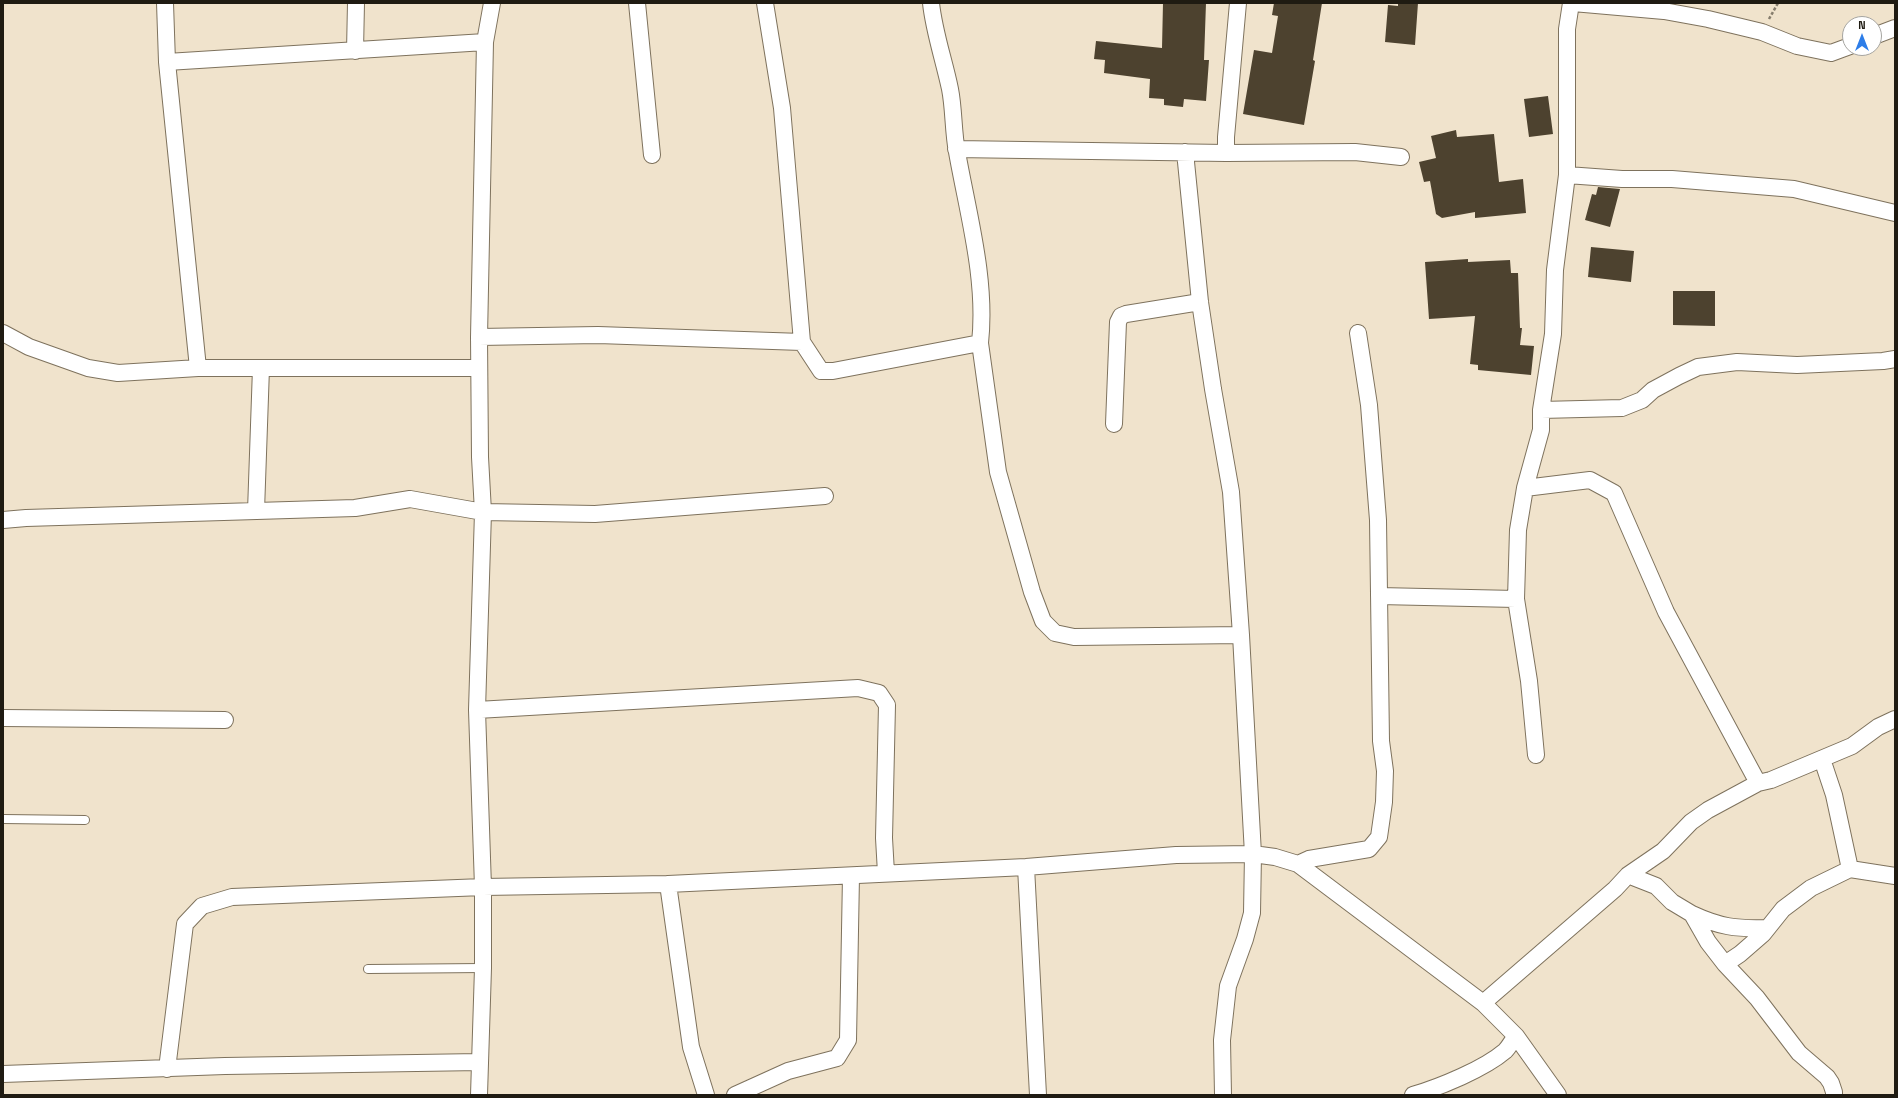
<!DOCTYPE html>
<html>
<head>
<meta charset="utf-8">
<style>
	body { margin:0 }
	#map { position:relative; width:1898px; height:1098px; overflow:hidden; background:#f0e3cc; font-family:"Space Grotesk",sans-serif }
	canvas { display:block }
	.frame { position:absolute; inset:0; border:4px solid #1f1b12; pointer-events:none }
	.north { position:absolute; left:1842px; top:16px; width:40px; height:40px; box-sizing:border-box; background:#fff; border:1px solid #a5a4a0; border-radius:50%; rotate:0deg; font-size:11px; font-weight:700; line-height:16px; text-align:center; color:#1f1b12 }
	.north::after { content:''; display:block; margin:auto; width:14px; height:18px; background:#2d7de8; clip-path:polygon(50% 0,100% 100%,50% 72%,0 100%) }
</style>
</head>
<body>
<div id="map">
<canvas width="1898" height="1098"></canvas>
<div class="frame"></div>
<div class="north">N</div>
</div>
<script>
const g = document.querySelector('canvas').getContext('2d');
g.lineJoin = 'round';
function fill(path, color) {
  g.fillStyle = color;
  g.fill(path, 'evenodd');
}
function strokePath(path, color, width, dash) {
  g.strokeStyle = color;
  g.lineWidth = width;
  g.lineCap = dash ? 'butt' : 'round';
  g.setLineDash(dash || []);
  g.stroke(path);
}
const building = new Path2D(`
	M1163 3H1206L1204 60H1209L1206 101 1184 99 1183 107 1164 105V99L1149 98 1150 79 1104 73 1105 60 1094 59 1096 41 1162 48Z
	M1274 3H1322L1313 60 1315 61 1304 125 1243 114 1254 50 1272 53 1278 16 1272 15Z
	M1398 3H1418L1415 45 1385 42 1388 5 1398 6Z
	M1548 96 1553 134 1529 137 1524 99Z
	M1456 130 1457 137 1494 134 1499 182 1523 179 1526 213 1475 218V212L1442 218 1436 214 1430 181 1424 182 1419 162 1436 158 1431 136Z
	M1598 187 1620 189 1610 227 1585 220 1592 194 1596 195Z
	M1591 247 1634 251 1631 282 1588 277Z
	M1468 259V262L1510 260 1511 273H1518L1520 328H1522L1520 345 1534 346 1531 375 1478 370V365L1470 364 1475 316 1429 319 1425 262Z
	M1673 291H1715V326L1673 325Z`);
const path = new Path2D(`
	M1769 19 1778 3`);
const service = new Path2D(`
	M3 819 85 820
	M368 969 483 968`);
const minor = new Path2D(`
	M165 3 167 62 198 368
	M637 3 652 155
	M765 3 782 108 802 342
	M931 3C934 32 944 60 950 89 954 109 953 131 957 152 968 214 987 280 980 343L998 472 1032 592 1043 621 1055 633 1074 637 1241 635
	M1573 3 1664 11 1708 19 1762 32 1797 46 1831 53 1850 46
	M1874 36 1895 28
	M355 51 356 3
	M167 62 485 42
	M956 149 1226 153 1355 152 1401 157
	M1185 152 1200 302 1213 389 1231 492 1241 635 1253 854 1252 913 1245 939 1228 986 1222 1040 1223 1095
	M1226 153V137L1238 3
	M1567 175 1622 179H1672L1794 189 1895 213
	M3 333 29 347 88 368 118 373 198 368H479
	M479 337 598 335 802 342 821 371H833L980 343
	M1541 410 1622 408 1642 400 1653 390 1679 376 1698 367 1737 362 1797 365 1883 361 1895 359
	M1114 424 1118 322 1121 316 1126 314 1200 302
	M1525 488 1590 480 1614 493 1666 612 1758 783
	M256 511 261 368
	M3 520 26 518 355 508 410 499 483 512 595 514 825 496
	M1379 596 1516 599
	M477 710 858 688 879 693 887 705 884 838 886 873
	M3 718 225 720
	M1536 755 1529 681 1516 599 1518 530 1525 488 1541 430V410L1553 334 1555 270 1567 175V29L1571 3
	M1822 759 1834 795 1850 869
	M1298 864 1483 1003 1516 1036 1558 1095
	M1026 867 1038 1095
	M1628 875 1656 886 1672 902 1692 914 1708 942 1725 964 1757 998 1799 1053 1827 1077 1831 1083 1834 1092V1095
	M668 884 691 1047 706 1095
	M1692 914C1720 927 1736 929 1767 928
	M1725 964 1740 954 1763 934 1783 909 1811 888 1850 869 1895 876
	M1483 1003 1615 889 1628 875 1663 851 1691 822 1708 810 1758 783 1771 780 1852 746 1878 727 1895 719
	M167 1069 185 924 202 906 232 897 483 887 668 884 1026 867 1176 855 1253 854 1275 857 1298 864 1309 859 1369 849 1379 837 1384 802 1385 771 1381 741 1378 520 1369 405 1358 333
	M3 1074 225 1066 480 1062
	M479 1095 483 968V887L477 710 483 512 480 457 479 337 485 42 492 3
	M735 1095 788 1071 837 1058 848 1040 851 876
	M1413 1095C1440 1087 1484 1069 1505 1051 1509 1047 1512 1041 1516 1036`);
fill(building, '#4d422f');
strokePath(service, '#7e725d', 10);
strokePath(minor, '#7e725d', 18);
strokePath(path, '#867d6d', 2.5, [3, 2]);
strokePath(service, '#fff', 8);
strokePath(minor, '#fff', 16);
</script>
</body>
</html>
